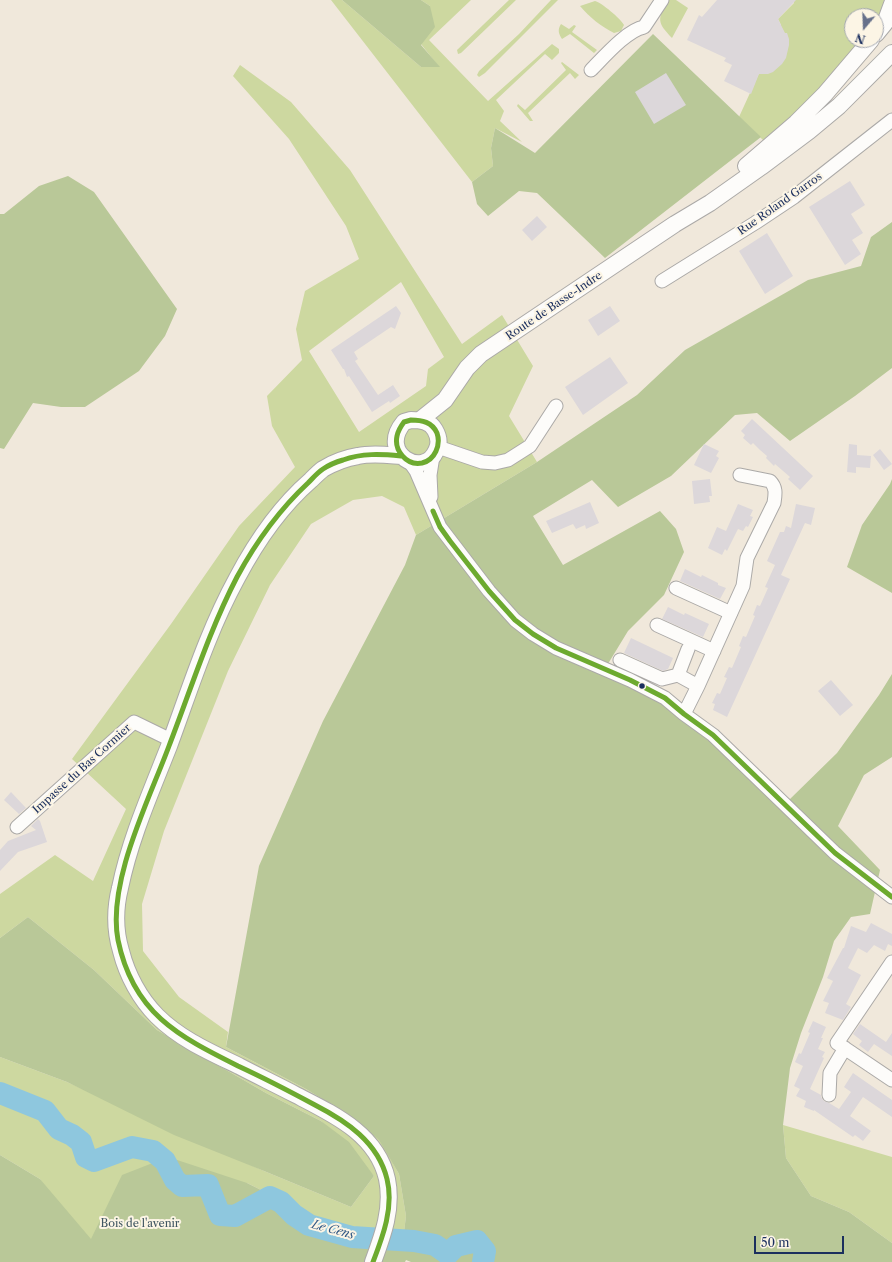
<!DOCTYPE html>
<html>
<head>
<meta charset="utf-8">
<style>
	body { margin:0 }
	#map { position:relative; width:892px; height:1262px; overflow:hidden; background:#f0e8db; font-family:"Libre Caslon Text",serif }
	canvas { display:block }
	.north { position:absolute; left:844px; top:8px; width:40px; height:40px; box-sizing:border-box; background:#fcf5e5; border:1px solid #a2a6af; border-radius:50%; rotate:199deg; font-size:11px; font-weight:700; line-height:16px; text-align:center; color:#1b2f5e }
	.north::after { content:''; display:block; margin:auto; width:14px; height:18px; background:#66708a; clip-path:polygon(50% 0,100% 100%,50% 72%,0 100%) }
	.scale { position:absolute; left:754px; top:1236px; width:90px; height:18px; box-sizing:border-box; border:2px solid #1b2f5e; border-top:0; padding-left:5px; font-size:12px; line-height:14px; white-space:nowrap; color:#1b2f5e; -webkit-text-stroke:3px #fcf5e5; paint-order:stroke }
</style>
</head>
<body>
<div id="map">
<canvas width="892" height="1262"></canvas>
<div class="north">N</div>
<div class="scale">50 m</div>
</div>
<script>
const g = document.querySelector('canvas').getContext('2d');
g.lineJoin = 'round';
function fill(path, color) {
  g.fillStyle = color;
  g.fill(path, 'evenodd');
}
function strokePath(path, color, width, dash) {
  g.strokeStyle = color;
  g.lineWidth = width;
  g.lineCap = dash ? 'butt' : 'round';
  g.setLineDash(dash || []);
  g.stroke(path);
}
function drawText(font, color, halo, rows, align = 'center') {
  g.font = font + ' "Libre Caslon Text",serif';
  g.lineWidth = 4;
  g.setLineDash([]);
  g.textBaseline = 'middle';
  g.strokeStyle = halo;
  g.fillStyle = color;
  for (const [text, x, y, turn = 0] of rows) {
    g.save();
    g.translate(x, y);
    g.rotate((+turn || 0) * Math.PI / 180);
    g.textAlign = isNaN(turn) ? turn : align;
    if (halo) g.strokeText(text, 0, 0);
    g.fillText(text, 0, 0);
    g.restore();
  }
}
const green = new Path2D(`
	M331 0H342L421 67H439L421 44 430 6 421 0H471L429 40 488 101 552 44 559 49V53L552 60 545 54 496 100 504 111 500 121 522 142 495 128 491 148 493 166 472 182Z
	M509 0H516L461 53 458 54 457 50Z
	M551 0H558L485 73 479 77 477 75 479 71 519 34Z
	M668 0H676L688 8 672 38C657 22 657 20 668 0Z
	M793 0H884L883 10 876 22V16H852V40H862L842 65 800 110 763 140 739 117 781 25 778 19 794 3Z
	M595 1C602 3 620 18 624 25L621 31 614 33C602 27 589 17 580 6Z
	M561 24 569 29 574 25 576 26 572 32 597 50 594 53 570 34 562 39C559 34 557 30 561 24Z
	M562 62 579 75 575 79 570 73 528 113 533 121H530L517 106 518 104 525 110 566 70 561 63Z
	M240 65 291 102 350 170 462 344 502 315 533 366 509 416 537 462 416 535 404 507 382 496 353 500 311 524 270 585 228 671 164 831 142 904 143 951 179 997 228 1032 226 1047 306 1089 353 1118 380 1140 399 1174 406 1216 404 1232 336 1227 247 1183 89 1262 40 1179 0 1155V1057L67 1082 264 1171 351 1207 374 1176 321 1121 266 1093 157 1030 94 970 28 917 0 938V894L55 855 93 881 126 809 72 759 171 624 239 526 295 467 272 426 267 396 302 360 296 329 305 291 359 259 346 226 289 139 233 76ZM401 282 444 357 428 369 426 386 359 432 309 351Z
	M783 1125 892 1157V1243L849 1212 811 1196 786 1158Z`);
const forest = new Path2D(`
	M342 0H421L430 6 435 27 421 45 440 67H421Z
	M653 34 761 137 605 258 537 193 519 191 488 216 477 204 472 182 493 166 491 148 495 128 535 153Z
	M68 176 94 192 177 309 165 336 139 371 85 407H61L33 403 4 449 0 448V214H4L39 186Z
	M892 222V368L855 396 790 441 757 413 735 415 671 476 618 507 592 480 533 516 563 565 660 511 676 529 684 552 664 595 628 631 603 672 684 715 780 807 790 799 837 753 879 695 892 674V757L864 775 838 826 880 870 870 914 851 917 834 941 823 977 801 1033 790 1068 783 1125 786 1158 811 1196 849 1212 892 1243V1262H411L406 1260 405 1262H0V1155L40 1179 91 1239 122 1175 168 1157 247 1183 336 1227 404 1232 406 1216 399 1174 379 1140 353 1118 306 1089 226 1047 259 866 323 721 405 565 416 535 537 462 637 395 685 350 808 280 861 266 871 237Z
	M892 479V593L847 567 862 525 890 484Z
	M28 917 94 970 157 1030 266 1093 321 1121 349 1142 374 1176 351 1207 264 1171 174 1135 67 1082 0 1057V938Z`);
const river = new Path2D(`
	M0 1093 45 1111 59 1129 72 1135 81 1142 86 1157 94 1161 132 1147 153 1151 165 1161 175 1180 182 1186 208 1185 220 1215 235 1216 270 1197 281 1202 294 1215 309 1225 352 1237 414 1241 435 1245 448 1254 456 1246 477 1241 485 1251 483 1262`);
const building = new Path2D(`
	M717 0H796L778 19 785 33H787L789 39V45L786 58 782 64 773 72 768 74H759L751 94 724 81 732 65 724 61 726 58 687 40 699 15 702 17Z
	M666 73 686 105 654 124 635 92Z
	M850 181 865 205 851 214 863 233 852 240 861 254 845 265 809 207Z
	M537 216 547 227 532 241 522 230Z
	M767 233 793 276 765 294 739 251Z
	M396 306 401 313 395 329 391 327 354 352 358 359 355 361 378 395 393 385 400 396 390 403 389 401 372 412 349 376 347 377 344 369H343L331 350Z
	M610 306 620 321 598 336 588 320Z
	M610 357 628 383 583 415 565 387Z
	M752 419 813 476 800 490 788 479 790 477 775 464 774 466 766 458 767 456 760 450 753 443 751 445 743 438 745 435 741 431Z
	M704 444 719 451 716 456 719 458 711 473 694 465Z
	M849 444 857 445V455L871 456 870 468 856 467V473L847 472Z
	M880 449 892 464 884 470 873 455Z
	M710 479 712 496H709L710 502 694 504 692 481Z
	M590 502 599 523 586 529 585 525 576 529 573 524 552 533 546 521Z
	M738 504 753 510 750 516 753 517 748 527 746 526 743 531 738 529 727 551 725 549 722 555 708 548 717 527 726 531Z
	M796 504 815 508 811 525 805 523 781 575 790 579 727 717 713 710 715 704 712 703 717 693 720 694 727 678 724 677 729 667 732 668 741 647 739 646 743 636 746 637 755 616 753 615 757 605 760 606 768 588 765 587 775 565 767 561 780 532H784L786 526 791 528Z
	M685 569 701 577 702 575 718 583V585L726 588 720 599 680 581Z
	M668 607 684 615 685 613 709 624 703 637 662 619Z
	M631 638 673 658 668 669 663 671 624 653Z
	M831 680 853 705 840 716 818 691Z
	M11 792 26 808 19 814 4 800Z
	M38 819 40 821 47 842 18 852 0 871V850L8 841 36 830 31 826Z
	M871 923 892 934V946L888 944 885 951 874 945 867 953 858 948 848 968 861 975 846 1004 851 1007 843 1020 825 1013 829 1003 823 1001 833 981 827 978 843 948H844L851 926 866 932Z
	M813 1021 826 1027 821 1038H823L818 1049 825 1052 822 1057 824 1058 810 1089 821 1095V1097L824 1101 829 1103 839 1109 851 1092 844 1087 853 1073 892 1100V1117L863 1097 850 1116 871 1131 863 1141 855 1135 853 1137 814 1110V1111L804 1107 806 1101 796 1096 800 1089 794 1086 803 1066 795 1062 799 1053 801 1054 810 1033 808 1032Z
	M860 1024 886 1042 892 1033V1056L874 1044 868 1052 859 1045 862 1041 853 1034Z`);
const minor = new Path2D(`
	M591 70C603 58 627 30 644 27L662 0
	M662 281 755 223 794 197 892 120
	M438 447 482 462 495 463 508 460 530 446 556 406
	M409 461 416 471 440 527 489 591 515 620 533 634 556 648 630 680 665 698 684 714 713 735 835 853 892 897
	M431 497 430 475 433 456
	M676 588 731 613
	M657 625 714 651
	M688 649 678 675 698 686
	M620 660 662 679 678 675
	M684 714 698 686 743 586 747 558 774 503C775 495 777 488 770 481L740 475
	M17 827 134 722 171 740
	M892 962 837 1043 892 1080
	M829 1095 830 1073 845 1048`);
const major = new Path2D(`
	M876 34 885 23 892 4
	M746 166 796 123 825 94 871 40
	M411 420C421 420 430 421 435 430 439 437 440 444 436 451 424 479 377 454 404 422Z
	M420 420 445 400 467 368 481 354 675 224 710 203 761 167 809 131 839 106 892 53
	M373 1262C383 1235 393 1208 387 1179 377 1134 333 1114 296 1095 277 1085 258 1076 239 1066 210 1052 180 1039 157 1016 140 999 127 975 121 951 115 931 115 908 120 888 130 839 151 792 169 746 190 689 208 631 237 578 256 542 281 506 311 480 315 476 319 472 323 469 333 463 346 458 358 456 372 453 387 455 401 456`);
const bus1 = new Path2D(`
	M411 420C422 420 432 422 437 433 441 445 435 460 422 463 406 466 394 450 397 436 398 431 401 426 404 422Z
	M433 511 440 527 450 541 489 591 515 620 533 634 556 648 630 680 665 698 684 714 713 735 835 853 892 897
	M373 1262C383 1236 394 1207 387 1179 378 1142 346 1121 315 1105 289 1091 264 1078 238 1066 178 1036 133 1013 118 940 107 882 149 800 169 746 191 689 209 631 237 577 256 542 279 510 308 483 313 478 317 473 323 469 329 465 336 462 343 460 362 453 381 454 401 456`);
const markers = [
	[642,686,3.5,"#1b2f5e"]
];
const streetNames = [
	["Rue Roland Garros",780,204,-35],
	["Route de Basse-Indre",554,306,-34],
	["Impasse du Bas Cormier",82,769,-42]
];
const parkNames = [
	["Bois de l'avenir",140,1224]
];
const waterNames = [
	["Le Cens",333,1230,15]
];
fill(green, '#cdd8a0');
fill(forest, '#b9c898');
strokePath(river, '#8ec7de', 22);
fill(building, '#dcd7da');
strokePath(minor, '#aba9a7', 15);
strokePath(major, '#aba9a7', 18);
strokePath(minor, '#fdfcfa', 13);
strokePath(major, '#fdfcfa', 16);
strokePath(bus1, '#6daa2f', 5);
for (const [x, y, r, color] of markers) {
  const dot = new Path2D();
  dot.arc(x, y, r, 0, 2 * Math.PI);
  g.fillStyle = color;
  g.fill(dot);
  strokePath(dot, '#fcf5e5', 1.5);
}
drawText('11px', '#1b2f5e', '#fcf5e5', streetNames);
drawText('11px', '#405662', '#fcf5e5', parkNames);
drawText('italic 12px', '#315885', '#fcf5e5', waterNames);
</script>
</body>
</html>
